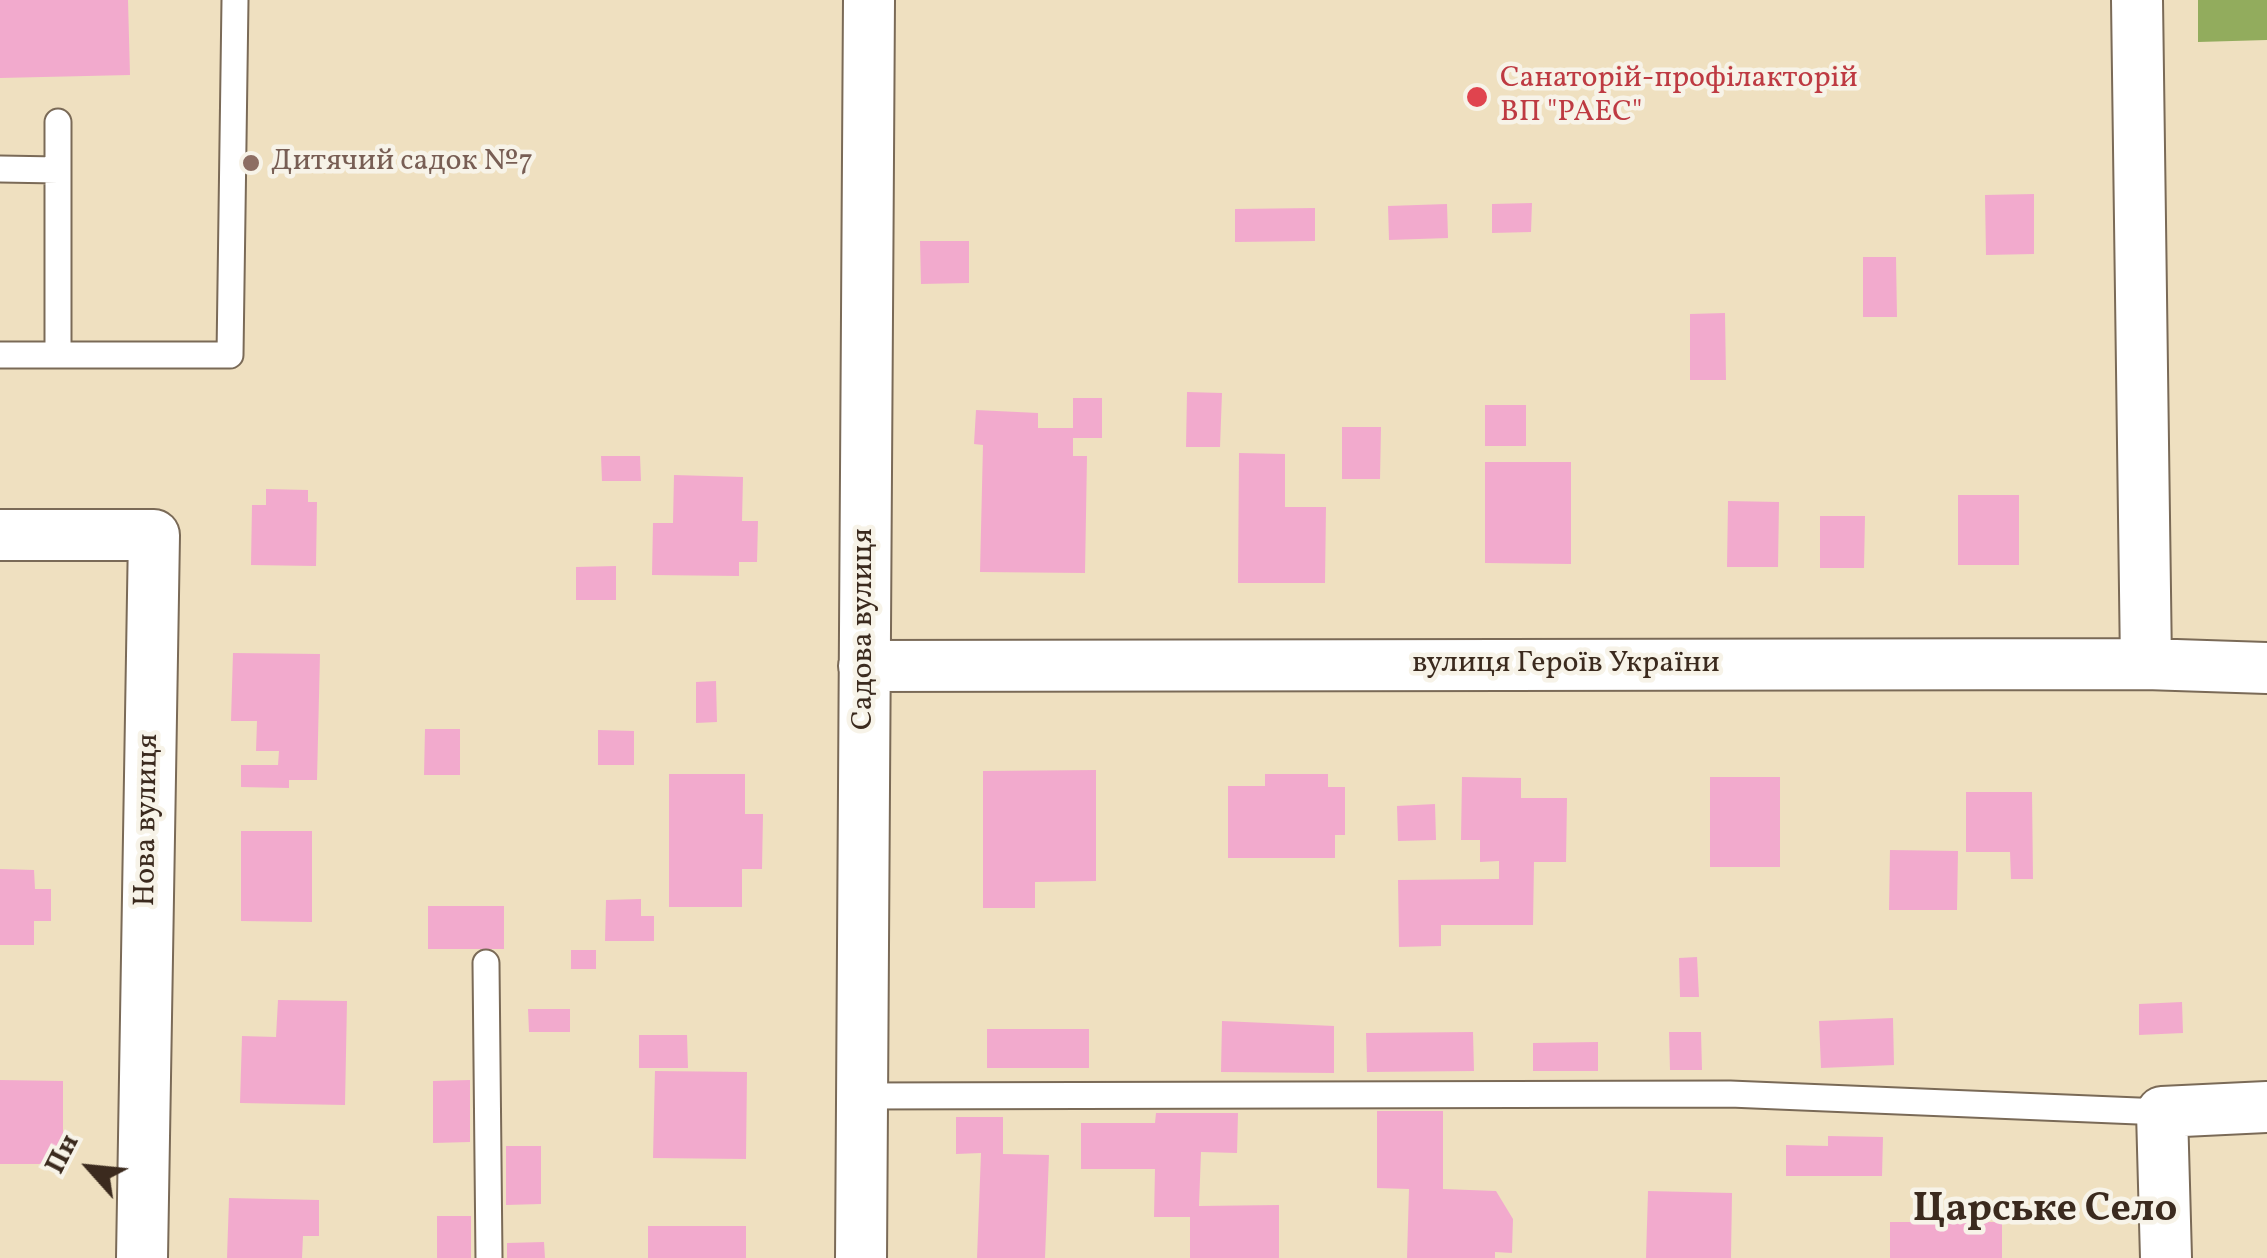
<!DOCTYPE html>
<html>
<head>
<meta charset="utf-8">
<style>
	body { margin:0 }
	#map { position:relative; width:2267px; height:1258px; overflow:hidden; background:#efe0c0; font-family:Vollkorn,serif }
	canvas { display:block }
	.north { position:absolute; left:40px; top:1118px; width:100px; height:100px; -webkit-text-stroke:8px #f7f3e8; paint-order:stroke; rotate:297deg; font-size:28px; font-weight:700; line-height:40px; text-align:center; color:#3b2a1e }
	.north::after { content:''; display:block; margin:auto; width:35px; height:45px; background:#3b2a1e; clip-path:polygon(50% 0,100% 100%,50% 72%,0 100%) }
</style>
</head>
<body>
<div id="map">
<canvas width="2267" height="1258"></canvas>
<div class="north">Пн</div>
</div>
<script>
const g = document.querySelector('canvas').getContext('2d');
g.lineJoin = 'round';
function fill(path, color) {
  g.fillStyle = color;
  g.fill(path, 'evenodd');
}
function strokePath(path, color, width, dash) {
  g.strokeStyle = color;
  g.lineWidth = width;
  g.lineCap = dash ? 'butt' : 'round';
  g.setLineDash(dash || []);
  g.stroke(path);
}
function drawText(font, color, halo, rows, align = 'center') {
  g.font = font + ' Vollkorn,serif';
  g.lineWidth = 9;
  g.setLineDash([]);
  g.textBaseline = 'middle';
  g.strokeStyle = halo;
  g.fillStyle = color;
  for (const [text, x, y, turn = 0] of rows) {
    g.save();
    g.translate(x, y);
    g.rotate((+turn || 0) * Math.PI / 180);
    g.textAlign = isNaN(turn) ? turn : align;
    if (halo) g.strokeText(text, 0, 0);
    g.fillText(text, 0, 0);
    g.restore();
  }
}
const forest = new Path2D(`
	M2198 0H2267V40L2198 42Z`);
const building = new Path2D(`
	M0 0H128L130 75 0 78Z
	M2034 194V254L1986 255 1985 195Z
	M1532 203 1531 232 1492 233V204Z
	M1447 204 1448 238 1389 240 1388 206Z
	M1315 208V241L1235 242V209Z
	M920 241H969V283L921 284Z
	M1863 257H1896L1897 317H1863Z
	M1725 313 1726 380H1690V314Z
	M1187 392 1222 393 1220 447H1186Z
	M1073 398H1102V438H1073V456H1087L1085 573 980 572 983 445 974 444 976 410 1038 413V428H1073Z
	M1485 405H1526V446H1485Z
	M1342 427H1381L1380 479H1342Z
	M1239 453 1285 454V507H1326L1325 583H1238Z
	M601 456H640L641 481H602Z
	M1485 462H1571V564L1485 563Z
	M674 475 743 477 742 521H758L757 562H739V576L652 575 653 523H673Z
	M266 489 308 490V502H317L316 566 251 565 252 505H266Z
	M1958 495H2019V565H1958Z
	M1728 501 1779 502 1778 567H1727Z
	M1820 516H1865L1864 568H1820Z
	M616 566V600H576V567Z
	M233 653 320 654 317 780H289V788L241 787V765H278L279 751H256L257 721H231Z
	M716 681 717 722 696 723V682Z
	M425 729H460V775H424Z
	M598 730 634 731V765H598Z
	M1096 770V881L1035 882V908H983V771Z
	M669 774H745V814H763L762 869H742V907H669Z
	M1265 774H1328V787H1345V835H1335V858H1228V786H1265Z
	M1462 777 1521 778V798H1567L1566 862H1534L1533 925H1441V946L1399 947 1398 880 1499 879V861L1480 862V840H1461Z
	M1710 777H1780V867H1710Z
	M1966 792H2032L2033 879H2011L2010 852H1966Z
	M1435 804 1436 840 1398 841 1397 806Z
	M241 831H312V922L241 921Z
	M1890 850 1958 851 1957 910H1889Z
	M0 869 34 870 35 889H51V921H34V945H0Z
	M641 899V916H654V941H605L606 900Z
	M428 906H504V949H428Z
	M571 950H596V969H571Z
	M1697 957 1699 997H1680L1679 958Z
	M278 1000 347 1001 345 1105 240 1103 242 1036 276 1037Z
	M2182 1002 2183 1033 2139 1035V1004Z
	M528 1009H570V1032H529Z
	M1893 1018 1894 1065 1821 1068 1819 1021Z
	M1222 1021 1334 1026V1073L1221 1072Z
	M987 1029H1089V1068H987Z
	M1473 1032 1474 1071 1367 1072 1366 1033Z
	M1669 1032H1701L1702 1070H1670Z
	M639 1035H687L688 1068H639Z
	M1598 1042V1071H1533V1043Z
	M655 1071 747 1072 746 1159 653 1158Z
	M0 1080 63 1081V1164H0Z
	M470 1080V1142L433 1143V1081Z
	M1377 1111H1443V1189L1496 1191 1513 1219 1512 1253 1495 1252V1258H1407L1409 1189 1377 1188Z
	M1156 1113H1238L1237 1153 1201 1152 1199 1206 1279 1205V1258H1190V1217H1154L1155 1169H1081V1123H1155Z
	M956 1117H1003V1154L1049 1155 1045 1258H977L981 1153 956 1154Z
	M1828 1136 1883 1137 1882 1176H1786V1145L1828 1146Z
	M506 1146H541V1204L506 1205Z
	M1648 1191 1732 1193 1731 1258H1646Z
	M229 1198 319 1200V1236H303L302 1258H227Z
	M437 1216H471V1258H437Z
	M1890 1222H2002V1258H1890Z
	M648 1226H746V1258H648Z
	M544 1242 545 1258H507V1243Z`);
const lane = new Path2D(`
	M0 169 58 170
	M0 355H230L235 0
	M58 355V122
	M486 963 489 1258
	M863 1096 1730 1094 2162 1112`);
const street = new Path2D(`
	M2137 0 2146 664
	M0 535H154L142 1258
	M864 666 2146 664 2267 668
	M861 1258 869 0
	M2166 1258 2162 1112 2267 1107`);
const markers = [
	[1477,97,12,"#e0444e"],
	[251,163,10,"#8d6e63"]
];
const healthNames = [
	["Санаторій-профілакторій",1500,80],
	["ВП \"РАЕС\"",1500,114]
];
const educationNames = [
	["Дитячий садок №7",271,163]
];
const streetNames = [
	["Садова вулиця",865,629,-90],
	["вулиця Героїв України",1566,665],
	["Нова вулиця",149,820,-89]
];
const districtNames = [
	["Царське Село",2045,1213]
];
fill(forest, '#92ac5d');
fill(building, '#f2aacd');
strokePath(lane, '#7a6a57', 29);
strokePath(street, '#7a6a57', 54);
strokePath(lane, '#fff', 25);
strokePath(street, '#fff', 50);
for (const [x, y, r, color] of markers) {
  const dot = new Path2D();
  dot.arc(x, y, r, 0, 2 * Math.PI);
  g.fillStyle = color;
  g.fill(dot);
  strokePath(dot, '#f7f3e8', 4);
}
drawText('30px', '#be3a42', '#f7f3e8', healthNames, 'left');
drawText('30px', '#785e54', '#f7f3e8', educationNames, 'left');
drawText('30px', '#3b2a1e', '#f7f3e8', streetNames);
drawText('bold 40px', '#3b2a1e', '#f7f3e8', districtNames);
</script>
</body>
</html>
